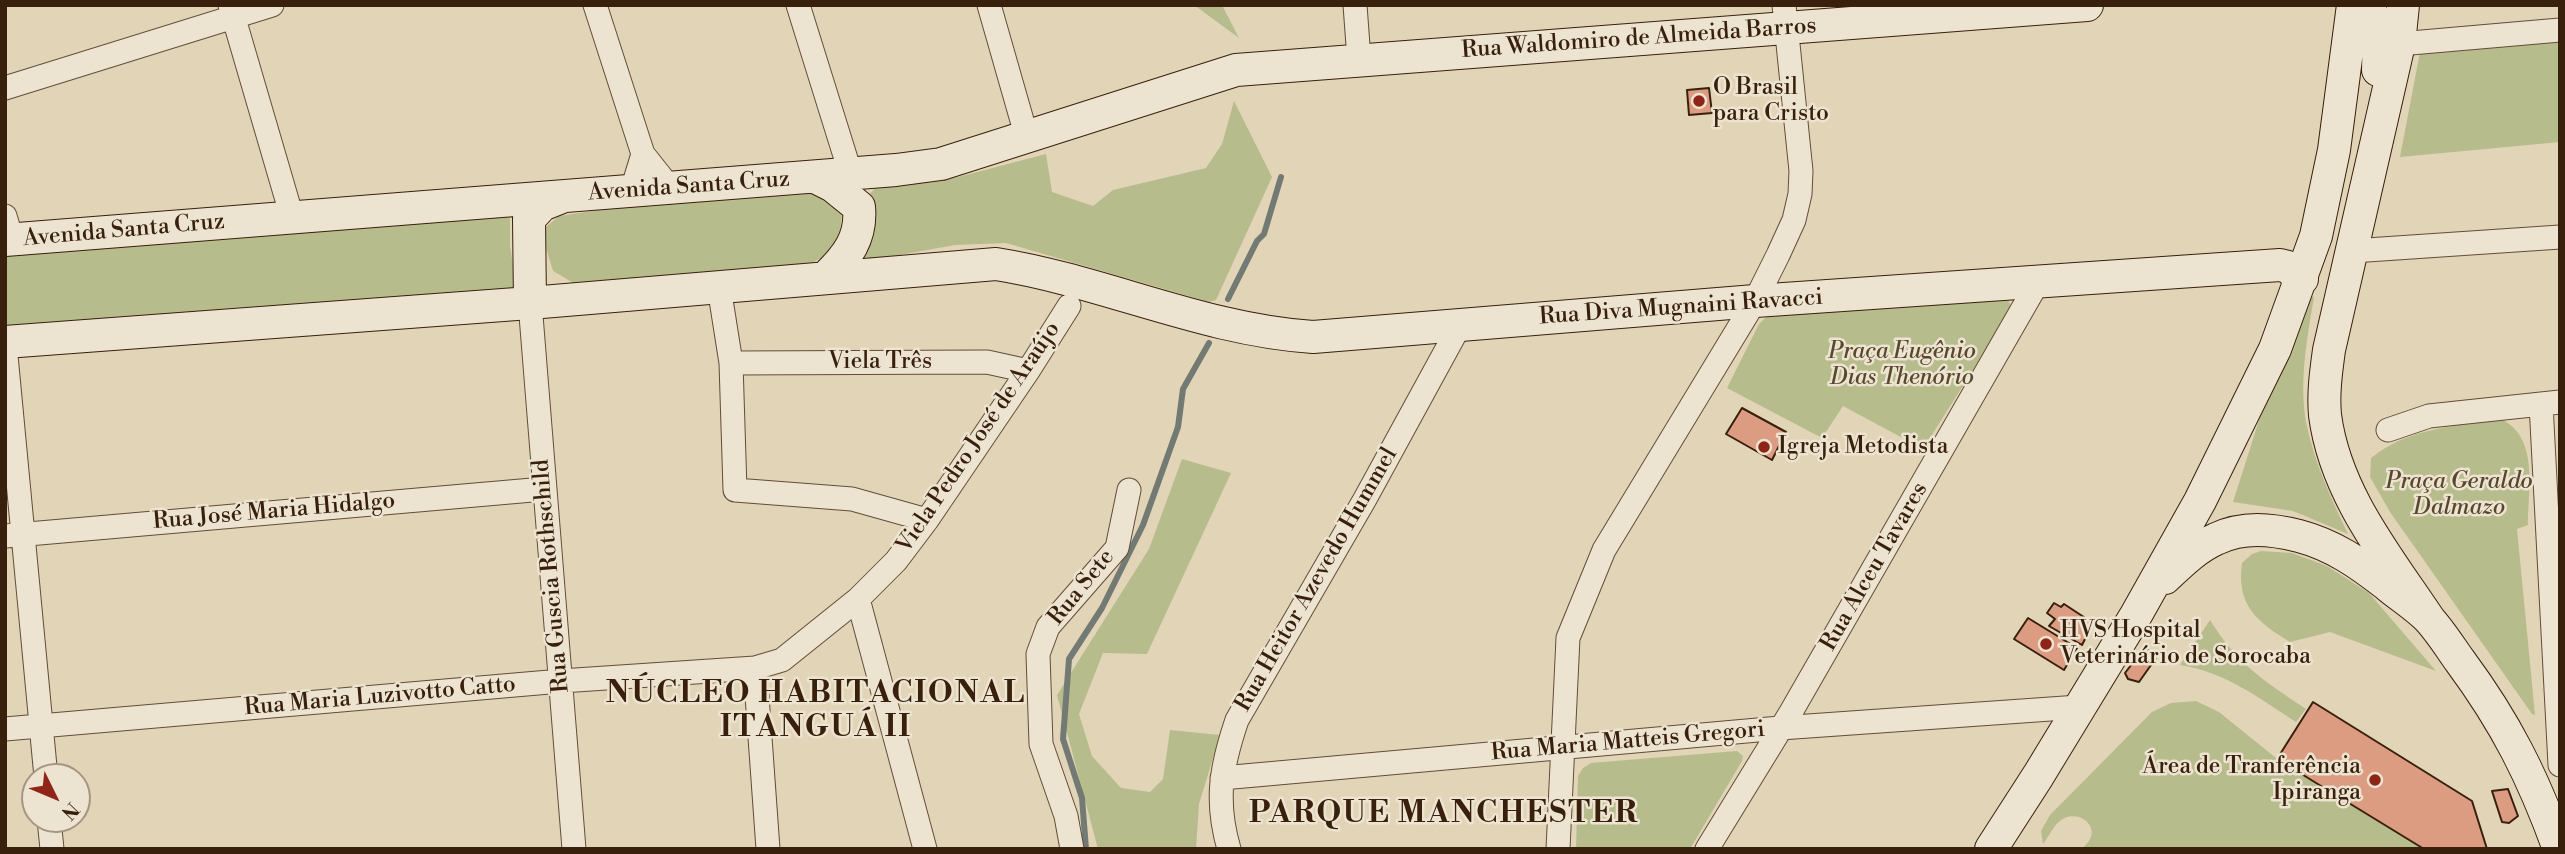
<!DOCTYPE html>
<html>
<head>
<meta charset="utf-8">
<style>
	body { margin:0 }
	#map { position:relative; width:2565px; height:854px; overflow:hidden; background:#e2d4b7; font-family:"Libre Bodoni",serif }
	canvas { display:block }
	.frame { position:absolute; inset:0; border:7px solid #39200d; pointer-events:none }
	.north { position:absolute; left:21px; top:763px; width:70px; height:70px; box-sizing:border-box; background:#ece3d0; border:2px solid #a49582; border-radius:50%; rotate:133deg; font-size:19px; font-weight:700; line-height:28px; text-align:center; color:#39200d }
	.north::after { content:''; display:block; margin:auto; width:24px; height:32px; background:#8f2418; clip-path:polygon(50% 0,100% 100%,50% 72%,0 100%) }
</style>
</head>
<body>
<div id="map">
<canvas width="2565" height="854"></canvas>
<div class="frame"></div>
<div class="north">N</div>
</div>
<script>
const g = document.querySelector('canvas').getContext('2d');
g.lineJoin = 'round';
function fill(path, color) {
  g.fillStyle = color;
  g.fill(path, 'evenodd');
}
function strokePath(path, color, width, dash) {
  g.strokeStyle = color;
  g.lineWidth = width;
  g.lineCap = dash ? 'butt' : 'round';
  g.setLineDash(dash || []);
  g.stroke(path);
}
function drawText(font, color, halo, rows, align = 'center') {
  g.font = font + ' "Libre Bodoni",serif';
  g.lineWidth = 5;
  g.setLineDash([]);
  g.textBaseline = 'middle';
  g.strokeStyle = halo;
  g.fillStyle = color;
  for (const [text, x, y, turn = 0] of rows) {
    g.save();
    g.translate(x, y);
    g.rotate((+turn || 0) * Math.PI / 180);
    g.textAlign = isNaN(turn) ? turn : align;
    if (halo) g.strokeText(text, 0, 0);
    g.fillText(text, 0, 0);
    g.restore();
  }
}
const green = new Path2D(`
	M1194 5H1222L1239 38Z
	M2560 40V142L2400 157 2420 52Z
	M1234 101 1272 177 1216 300 1209 302 1006 243 955 245 855 263 868 196 876 187 958 177 1046 154 1052 192 1093 206 1113 190 1206 168 1222 144Z
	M802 190 829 196 842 214C839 246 835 252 806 266L577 285 553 271 545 245 546 227 559 216 620 207Z
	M499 212 510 218V246L516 285 510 291 499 294 202 311 5 328V254Z
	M2311 296 2314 297C2307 338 2299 381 2306 422 2314 462 2331 498 2348 534L2293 511 2233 502 2267 395Z
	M2007 298 2011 306 2007 316 1923 449 1843 406 1822 438 1727 388 1759 324 1766 317 1776 313Z
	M2503 420C2539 439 2528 491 2528 525L2517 529 2535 715 2532 714 2390 512 2370 477 2371 458C2408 428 2457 425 2503 420Z
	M1182 459 1231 473 1147 654 1103 653 1079 714 1092 756 1121 788 1150 792 1163 779 1170 730 1220 735 1199 804 1196 849H1098L1057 695 1149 549Z
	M2261 551 2292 553 2327 566 2369 593 2436 671 2330 632 2290 642C2257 622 2236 605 2242 563L2252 554Z
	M2210 620C2238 665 2263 680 2306 709L2296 722C2259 698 2225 672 2180 665Z
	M2196 701 2219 712 2281 762 2426 849H2081C2108 830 2078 806 2060 821 2053 826 2048 838 2043 844L2041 831 2050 815 2152 712 2171 703Z
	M1737 751 1743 756 1742 761 1690 849H1576L1578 776 1583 768 1591 763Z`);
const stream = new Path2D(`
	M1228 299 1257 241 1264 234 1281 177
	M1086 849 1082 798 1063 739 1069 659 1102 608 1143 525 1178 427 1183 389 1209 343`);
const building = new Path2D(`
	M1709 88 1712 113 1689 115 1687 90Z
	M1742 408 1786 432 1772 460 1726 434Z
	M2054 603 2061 607 2064 604 2093 623 2082 645 2049 626 2055 619 2047 613Z
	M2028 618 2077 648 2064 670 2014 639Z
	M2145 647 2156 658 2139 682 2128 679 2125 673Z
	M2313 702 2472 801 2487 849H2424L2277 759Z
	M2508 789 2518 816 2509 823 2502 822 2492 791Z`);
const minor = new Path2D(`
	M230 5 292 217
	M595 5 643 154
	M798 5 851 175
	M989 5 1027 138
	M1355 5 1359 59
	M2399 44 2560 30
	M5 88 272 5
	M632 190 643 154 670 188
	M5 216 12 240
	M2352 251 2560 237
	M719 287 731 363 735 490 852 499 927 520
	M530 303 574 849
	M5 345 46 777
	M731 363 987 362 1028 371
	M2541 404 2560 765
	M2388 430 2429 416 2560 402
	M5 536 544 489
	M858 599 925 849
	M755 668 768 849
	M5 729 561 681 755 668 782 660 858 599 896 561 927 520 1028 371 1069 306
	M1222 778 1780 728 2079 707
	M49 819 52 849
	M1072 849 1066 816 1041 744 1038 654 1048 627 1117 548 1129 490
	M1229 849C1215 801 1221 767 1237 720L1365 499 1460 325
	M1558 849 1568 638 1604 550 1755 301 1778 255 1794 220 1800 194 1801 171 1784 5
	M1707 849 1791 712 2038 282`);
const secondary = new Path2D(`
	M2368 5 2379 33 2378 70
	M2403 5 2399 44 2329 350C2326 372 2323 393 2325 415 2335 493 2387 556 2429 619
	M817 178 833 186 859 207C862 238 847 257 826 277
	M5 240 896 170 941 164 1236 70 2087 5
	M530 303 529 219 542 205 562 197
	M5 342 530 303 996 264C1103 281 1204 330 1313 337L1755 301 2280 265 2288 267 2302 279
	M2165 578C2181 563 2196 548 2216 539 2243 526 2271 529 2299 536 2333 545 2359 563 2387 585 2400 596 2416 606 2428 618 2440 631 2450 647 2460 661 2506 723 2533 777 2559 849
	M1991 849 2038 776 2136 615 2200 501 2275 349 2316 236 2334 150 2353 5`);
const markers = [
	[1699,101,7,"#8f2418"],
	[1764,447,7,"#8f2418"],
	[2046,644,7,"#8f2418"],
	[2375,780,7,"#8f2418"]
];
const streetNames = [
	["Rua Waldomiro de Almeida Barros",1639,39,-4],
	["Avenida Santa Cruz",689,187,-4],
	["Avenida Santa Cruz",124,231,-5],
	["Rua Diva Mugnaini Ravacci",1681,308,-4],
	["Viela Três",880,362],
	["Viela Pedro José de Araújo",979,438,-56],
	["Rua José Maria Hidalgo",274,512,-5],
	["Rua Alceu Tavares",1875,567,-60],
	["Rua Guscia Rothschild",552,576,-95],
	["Rua Heitor Azevedo Hummel",1317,580,-60],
	["Rua Sete",1082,588,-51],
	["Rua Maria Luzivotto Catto",380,697,-5],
	["Rua Maria Matteis Gregori",1628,742,-5]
];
const poiNames = [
	["O Brasil",1713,88],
	["para Cristo",1713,114],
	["Igreja Metodista",1778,447],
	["HVS Hospital",2060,631],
	["Veterinário de Sorocaba",2060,657],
	["Área de Tranferência",2361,767,"right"],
	["Ipiranga",2361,793,"right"]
];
const parkNames = [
	["Praça Eugênio",1902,352],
	["Dias Thenório",1902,378],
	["Praça Geraldo",2459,482],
	["Dalmazo",2459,508]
];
const districtNames = [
	["NÚCLEO HABITACIONAL",816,695],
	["ITANGUÁ II",816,729],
	["PARQUE MANCHESTER",1444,815]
];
fill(green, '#b7bc8c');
strokePath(stream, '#727a73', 6);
fill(building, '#dc9c82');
strokePath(building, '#39200d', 2);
strokePath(minor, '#634d38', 25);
strokePath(secondary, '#39200d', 34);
strokePath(minor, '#ece3d0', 23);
strokePath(secondary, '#ece3d0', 32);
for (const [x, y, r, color] of markers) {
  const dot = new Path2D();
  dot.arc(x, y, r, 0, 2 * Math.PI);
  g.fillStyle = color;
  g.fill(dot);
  strokePath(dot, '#ece3d0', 2.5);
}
drawText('23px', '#39200d', '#ece3d0', streetNames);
drawText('23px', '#39200d', '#ece3d0', poiNames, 'left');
drawText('italic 23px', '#58472d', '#ece3d0', parkNames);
g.letterSpacing = '2px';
drawText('bold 30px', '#39200d', '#ece3d0', districtNames);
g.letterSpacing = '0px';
</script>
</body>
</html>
